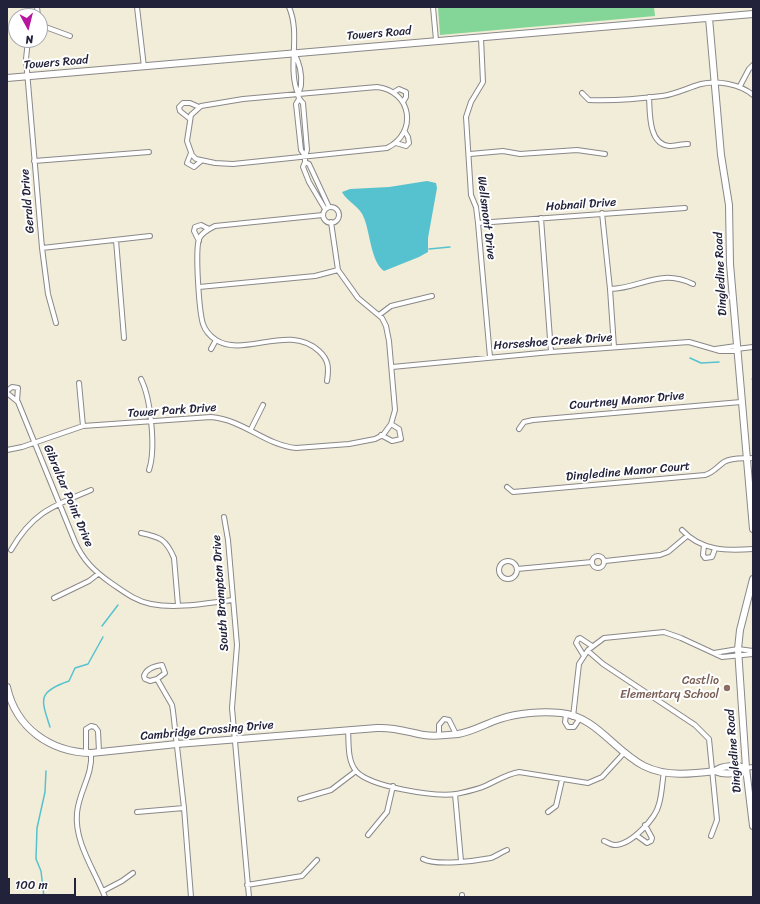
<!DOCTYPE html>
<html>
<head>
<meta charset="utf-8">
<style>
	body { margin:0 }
	#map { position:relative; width:760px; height:904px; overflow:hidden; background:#f2edd8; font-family:Sriracha,sans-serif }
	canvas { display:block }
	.frame { position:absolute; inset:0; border:8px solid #22223b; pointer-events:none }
	.north { position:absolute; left:8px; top:8px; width:40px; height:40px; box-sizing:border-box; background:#fff; border:1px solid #a7a7b1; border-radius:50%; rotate:173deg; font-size:11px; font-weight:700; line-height:16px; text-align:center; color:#22223b }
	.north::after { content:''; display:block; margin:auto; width:14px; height:18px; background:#b5179e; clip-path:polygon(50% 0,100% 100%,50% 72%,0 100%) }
	.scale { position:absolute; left:8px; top:878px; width:68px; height:18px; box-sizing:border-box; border:2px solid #22223b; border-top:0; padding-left:5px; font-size:12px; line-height:14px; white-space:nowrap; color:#22223b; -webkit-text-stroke:3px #fff; paint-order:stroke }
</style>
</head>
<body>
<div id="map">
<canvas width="760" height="904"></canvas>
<div class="frame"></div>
<div class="north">N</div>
<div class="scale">100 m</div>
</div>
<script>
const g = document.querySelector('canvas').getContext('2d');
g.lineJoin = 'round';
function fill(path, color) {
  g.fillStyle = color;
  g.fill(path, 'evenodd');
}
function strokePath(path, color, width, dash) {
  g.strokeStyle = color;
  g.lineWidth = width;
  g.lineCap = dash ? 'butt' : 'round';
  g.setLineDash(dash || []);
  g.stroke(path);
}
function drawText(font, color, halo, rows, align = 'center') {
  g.font = font + ' Sriracha,sans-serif';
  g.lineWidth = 4;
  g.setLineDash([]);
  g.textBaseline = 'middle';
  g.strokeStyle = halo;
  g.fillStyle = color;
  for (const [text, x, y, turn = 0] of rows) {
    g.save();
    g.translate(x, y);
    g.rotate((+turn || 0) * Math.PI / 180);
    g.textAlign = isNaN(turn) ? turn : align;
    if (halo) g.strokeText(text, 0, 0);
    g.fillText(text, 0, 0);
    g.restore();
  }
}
const green = new Path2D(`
	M438 7H654L655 16 440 35Z`);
const water = new Path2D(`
	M427 181 436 183 437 188 428 238V252L419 257 384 271C371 262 370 232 364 218 360 206 347 202 342 192L350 189 389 187Z`);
const stream = new Path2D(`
	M429 249 450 247
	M690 358 701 363 719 362
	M752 379H753
	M102 626 118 605
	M50 727C41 699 37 692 69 681L75 668 88 664 103 637
	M44 897 41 871 36 859 37 828 45 792 46 771`);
const street = new Path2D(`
	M37 7 38 16
	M137 7 144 67
	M289 7C301 35 287 67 298 94
	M433 7 436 40
	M40 25 70 36
	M481 38 483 82 471 102 466 117 471 195 476 207 478 223 490 357
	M28 40 26 59 42 248 48 294 56 323
	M294 53C299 62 302 74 301 85 301 88 299 91 298 94 298 98 300 100 303 103L307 150 305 156V162L309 164 329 207
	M740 86 749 69 753 65
	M377 87C412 91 418 133 387 148L233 164 215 163 196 159 192 155 187 141 191 115 201 106 243 99Z
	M394 92 399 89 406 92V97L403 102
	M582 93 589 100C613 101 638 99 662 96 676 94 687 88 701 84 717 80 740 84 753 95
	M649 97C650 112 648 144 669 146 675 146 682 144 688 144
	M299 99 296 104 301 150 305 156
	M190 119 180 111 179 107 183 103H190L199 107
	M396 143 406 146 409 143 408 137 405 132
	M191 153 187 163 194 167 201 161
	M470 154 503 151 520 154 577 150 605 154
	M34 161 149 152
	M305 162 303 167 309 182 325 209
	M323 215a8 8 0 1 1 16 0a8 8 0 1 1-16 0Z
	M602 213 610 289 614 347
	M323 215 215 226C209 229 202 232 199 239 195 251 199 311 203 324 205 330 210 336 216 340 244 358 289 323 319 351 329 360 329 368 327 381
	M541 218 551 352
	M478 223 685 208
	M116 240 124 338
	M199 241 194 231 195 227 201 225 209 229
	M42 248 150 236
	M199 287 315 276 338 270
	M610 289C642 288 659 268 693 284
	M379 315 391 306 432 296
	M211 349 216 340
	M715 349 736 346
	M736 349 753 347
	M392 367 551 352 689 342 720 351H736
	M141 379C151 399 156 449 149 470
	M79 383 83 426
	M7 391 12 387 18 388 17 401
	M7 393 18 402 75 542C83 560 94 571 111 583 123 591 135 601 151 604 177 609 207 603 233 600
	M251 429 263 405
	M519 429 524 422 533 420 741 402
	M381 435 392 441 401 439 399 429 391 424
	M7 450 22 447 83 426 211 417C244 420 265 445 296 448L349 444 375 439 383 435 391 424 395 410 389 341 386 326 382 318 358 298 338 270 331 222
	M507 487 513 492 705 475C713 473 717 467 724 462 733 457 743 459 753 458
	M224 517 228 540 237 645 232 708 249 897
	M682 530C701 551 727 551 753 549
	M141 533C160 537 166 539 174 558L178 605
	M704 545 703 555 705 558 712 557 715 549
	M11 550C33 512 53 506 91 490
	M592 562a6 6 0 1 1 12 0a6 6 0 1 1-12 0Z
	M499 570a9 9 0 1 1 18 0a9 9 0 1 1-18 0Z
	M605 561 660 555 668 552 687 536
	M517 569 592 562
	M54 598 89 581 98 574
	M588 651 603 664 695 725 709 739 717 820 711 836
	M714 653 738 649 753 651
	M584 656 576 643 578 639 580 638 592 646
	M157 679 165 673 162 665C155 666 146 669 144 676L145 679 150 681 157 679 172 705 173 711 184 808 191 897
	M566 715 565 722 568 727H574L580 718
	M573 717 579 664 588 650 604 638 664 632 681 638 722 657 753 654
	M348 730C349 743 347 760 356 771 370 787 435 797 456 794 465 792 476 790 485 786 496 781 507 774 519 772L588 783 602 777 624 753
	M439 735V725L444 719 449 720 456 734
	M86 753V729L91 726 95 727 98 731 99 752
	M91 753C93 775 79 791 77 813 74 842 95 871 105 897
	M746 768 753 767
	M455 794 461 861
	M300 799 331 790 356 771
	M137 812 184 808
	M548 812 556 806 562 780
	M368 835 387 812 393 786
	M636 835 647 843 651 841 652 838 645 825
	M604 841C607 842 611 845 615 845 631 845 656 818 659 804 662 794 662 783 664 772
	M423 859C437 866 475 861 491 858 496 856 502 852 507 850
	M247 885 302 876 317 860
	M103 891 122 881 133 873
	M462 895V897`);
const secondary = new Path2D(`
	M709 18 721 155 729 205 730 264 753 529
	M7 78 753 14
	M753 579 740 630 738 649 746 768 753 826
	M7 687C16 728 50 752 91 753L177 744 377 728C394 727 408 732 424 735 435 737 447 735 458 734 472 732 487 723 500 719 518 713 542 711 561 713 597 717 613 750 644 766 666 777 692 774 715 771 724 775 738 774 746 768
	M715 771C722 765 737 765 746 768`);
const markers = [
	[727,688,4,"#8d6e63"]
];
const streetNames = [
	["Towers Road",379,34,-5],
	["Towers Road",56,63,-5],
	["Gerald Drive",28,201,-95],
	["Hobnail Drive",581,205,-4],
	["Wellsmont Drive",486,218,83],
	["Dingledine Road",721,274,-93],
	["Horseshoe Creek Drive",553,342,-4],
	["Courtney Manor Drive",627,401,-5],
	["Tower Park Drive",172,411,-4],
	["Dingledine Manor Court",628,472,-5],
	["Gibraltar Point Drive",68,496,67],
	["South Brampton Drive",221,593,-94],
	["Cambridge Crossing Drive",207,731,-5],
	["Dingledine Road",734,751,-95]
];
const educationNames = [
	["Castlio",719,681],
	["Elementary School",719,695]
];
fill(green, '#84d698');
fill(water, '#56c2d0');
strokePath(stream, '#56c2d0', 1.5);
strokePath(street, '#8a888a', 6);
strokePath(secondary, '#8a888a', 8);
strokePath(street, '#fff', 4);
strokePath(secondary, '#fff', 6);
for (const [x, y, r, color] of markers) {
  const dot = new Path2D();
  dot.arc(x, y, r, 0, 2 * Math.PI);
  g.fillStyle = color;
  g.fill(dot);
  strokePath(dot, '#fff', 1.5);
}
drawText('12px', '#22223b', '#fff', streetNames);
drawText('12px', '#785e54', '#fff', educationNames, 'right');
</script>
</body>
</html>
